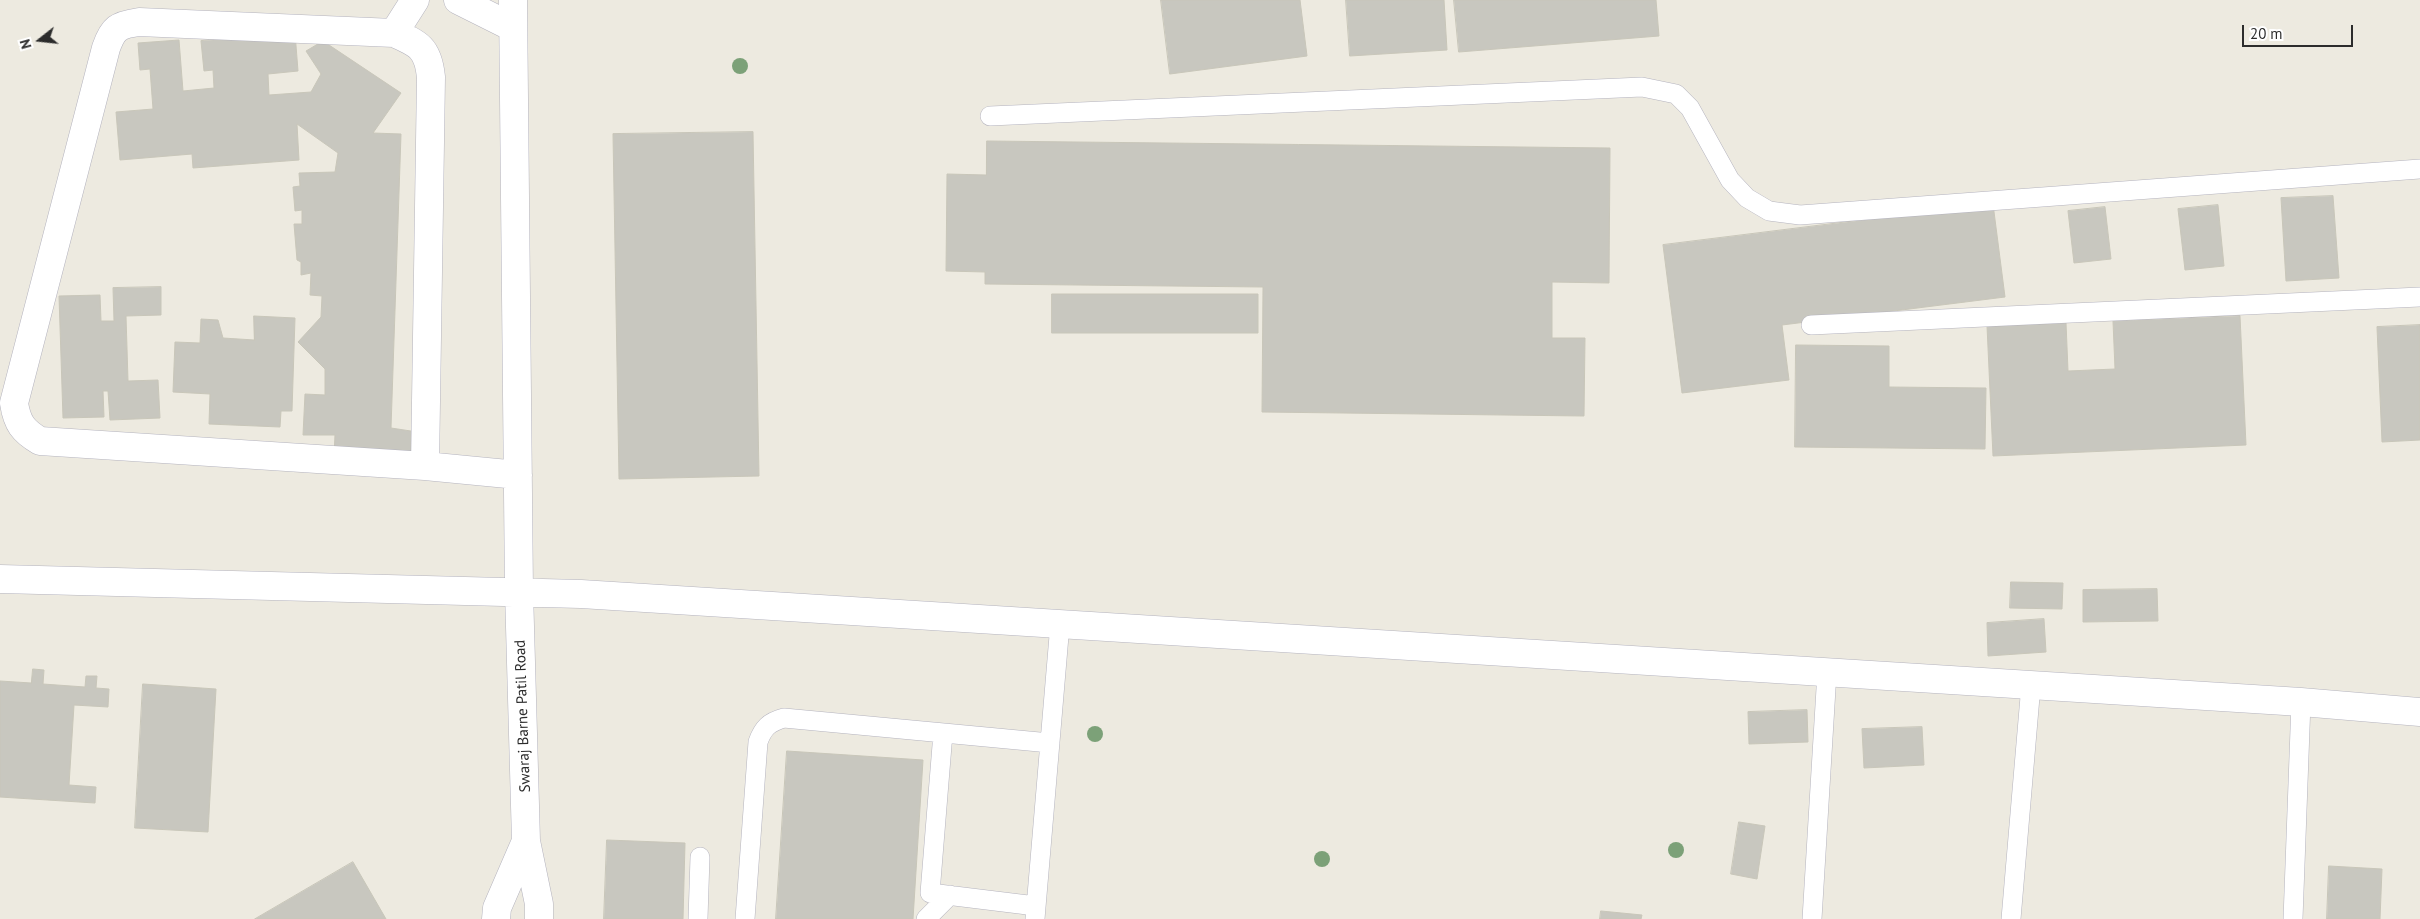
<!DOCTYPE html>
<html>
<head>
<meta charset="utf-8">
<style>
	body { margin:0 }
	#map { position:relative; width:2420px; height:919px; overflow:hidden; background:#edeae0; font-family:"PT Sans",sans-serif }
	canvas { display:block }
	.north { position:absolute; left:15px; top:15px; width:50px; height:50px; -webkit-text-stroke:4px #fff; paint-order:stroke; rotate:254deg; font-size:14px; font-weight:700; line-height:20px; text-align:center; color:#2c2c2c }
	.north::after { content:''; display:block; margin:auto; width:18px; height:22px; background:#2c2c2c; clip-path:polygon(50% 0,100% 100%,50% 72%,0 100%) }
	.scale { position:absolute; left:2242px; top:25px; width:111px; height:22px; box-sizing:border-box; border:2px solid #2c2c2c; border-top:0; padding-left:6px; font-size:15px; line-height:18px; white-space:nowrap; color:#2c2c2c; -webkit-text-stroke:4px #fff; paint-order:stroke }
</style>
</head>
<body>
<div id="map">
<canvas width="2420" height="919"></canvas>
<div class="north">N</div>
<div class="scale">20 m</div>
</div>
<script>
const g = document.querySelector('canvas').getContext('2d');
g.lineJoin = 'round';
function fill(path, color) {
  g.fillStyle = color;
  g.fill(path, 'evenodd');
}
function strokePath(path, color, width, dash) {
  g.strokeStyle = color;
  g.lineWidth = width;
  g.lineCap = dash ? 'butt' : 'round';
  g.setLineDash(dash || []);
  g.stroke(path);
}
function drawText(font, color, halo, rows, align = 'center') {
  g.font = font + ' "PT Sans",sans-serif';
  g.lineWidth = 4.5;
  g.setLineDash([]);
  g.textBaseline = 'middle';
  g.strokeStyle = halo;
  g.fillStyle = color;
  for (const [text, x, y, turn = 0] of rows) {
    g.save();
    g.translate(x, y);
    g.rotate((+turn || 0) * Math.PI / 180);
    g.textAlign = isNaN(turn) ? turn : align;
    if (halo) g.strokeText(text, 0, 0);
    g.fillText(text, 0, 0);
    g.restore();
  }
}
const building = new Path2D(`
	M1161 0H1300L1307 56 1170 74Z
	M1346 0H1444L1447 50 1350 56Z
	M1454 0H1656L1659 36 1459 52Z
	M295 33 298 71 268 74 269 95 311 92 321 74 306 51 323 41 401 93 373 133 401 134 391 428 424 433 414 455H334L335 435H303L305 394 325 395V369L298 342 321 317 322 296 310 295 311 273 301 275V262L297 260 294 224H302V210L295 211 293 187 300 186 299 173 335 172 338 153 297 124 299 160 193 168 192 154 120 160 116 112 153 109 150 69 140 70 138 43 179 40 183 91 214 88 213 70 204 71 201 41Z
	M753 132 759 476 619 479 613 134Z
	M987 141 1610 148 1609 283 1552 282V338H1585L1584 416 1262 412 1263 287 985 284V272L946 271 947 174 986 175Z
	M2333 196 2339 278 2286 281 2281 198Z
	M1993 204 2005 297 1782 325 1789 380 1682 393 1663 245Z
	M2218 205 2224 266 2185 270 2178 209Z
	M2105 207 2111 259 2074 263 2068 211Z
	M161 287V315L126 316 128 381 158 380 160 418 110 420 108 391H103L104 417 63 418 59 296 100 295 101 321H114L113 288Z
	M1052 294H1258V333H1052Z
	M254 316 295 318 292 411H281L280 427 209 424 210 394 173 392 175 342 200 343 201 319 218 320 223 338 254 340Z
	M2240 316 2246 445 1993 456 1987 326 2066 323 2068 371 2115 369 2113 321Z
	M2420 325V440L2382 442 2377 327Z
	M1796 345 1889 346V387L1986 388 1985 449 1795 447Z
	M2011 582 2063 583 2062 609 2010 608Z
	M2157 589 2158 621 2083 622V590Z
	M2044 619 2046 652 1988 656 1987 623Z
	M33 669 44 670 43 684 85 687 86 676H97L96 688 109 689 108 707 74 705 69 785 96 787 95 803 0 797V681L31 683Z
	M143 684 216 689 208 832 135 828Z
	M1807 710 1808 742 1749 744 1748 712Z
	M1922 727 1924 765 1864 768 1862 729Z
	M787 751 923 760 913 919H776Z
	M1739 822 1765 826 1757 879 1731 874Z
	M607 840 685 843 683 919H604Z
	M353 862 386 919H255Z
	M2329 866 2382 869 2380 919H2327Z
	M1601 911 1642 915 1641 919H1600Z`);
const lane = new Path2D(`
	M990 116 1642 87 1676 94 1690 108 1730 180 1747 198 1769 211 1800 215 2420 169
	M1811 325 2420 297
	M943 733 930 893 1036 906
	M698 919 700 857
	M745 919 758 742C763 728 769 722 784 718L1050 743
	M926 919 950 895
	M1035 919 1060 624
	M1812 919 1827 672
	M2011 919 2031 685
	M2293 919 2301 702`);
const street = new Path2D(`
	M458 0 512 27
	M513 0 519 591 526 841 539 904V919
	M139 22 394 33C419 44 428 48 431 77L425 466 40 441C23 431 17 423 14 403L106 48C113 28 118 25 139 22Z
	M394 33 415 0
	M425 466 518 475
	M0 579 581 594 2301 702 2420 712
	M496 919 497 908 526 841`);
const trees = [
	[740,66],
	[1095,734],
	[1676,850],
	[1322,859]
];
const streetNames = [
	["Swaraj Barne Patil Road",523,716,-92]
];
fill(building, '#c8c7bf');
strokePath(building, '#c8c6b9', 1);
strokePath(lane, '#b4b3be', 20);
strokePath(street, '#b4b3be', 29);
strokePath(lane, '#fff', 19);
strokePath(street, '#fff', 28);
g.fillStyle = '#7ca178';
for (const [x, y] of trees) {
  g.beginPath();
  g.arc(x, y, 8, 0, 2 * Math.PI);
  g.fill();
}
drawText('15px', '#2c2c2c', '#fff', streetNames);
</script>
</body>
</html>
